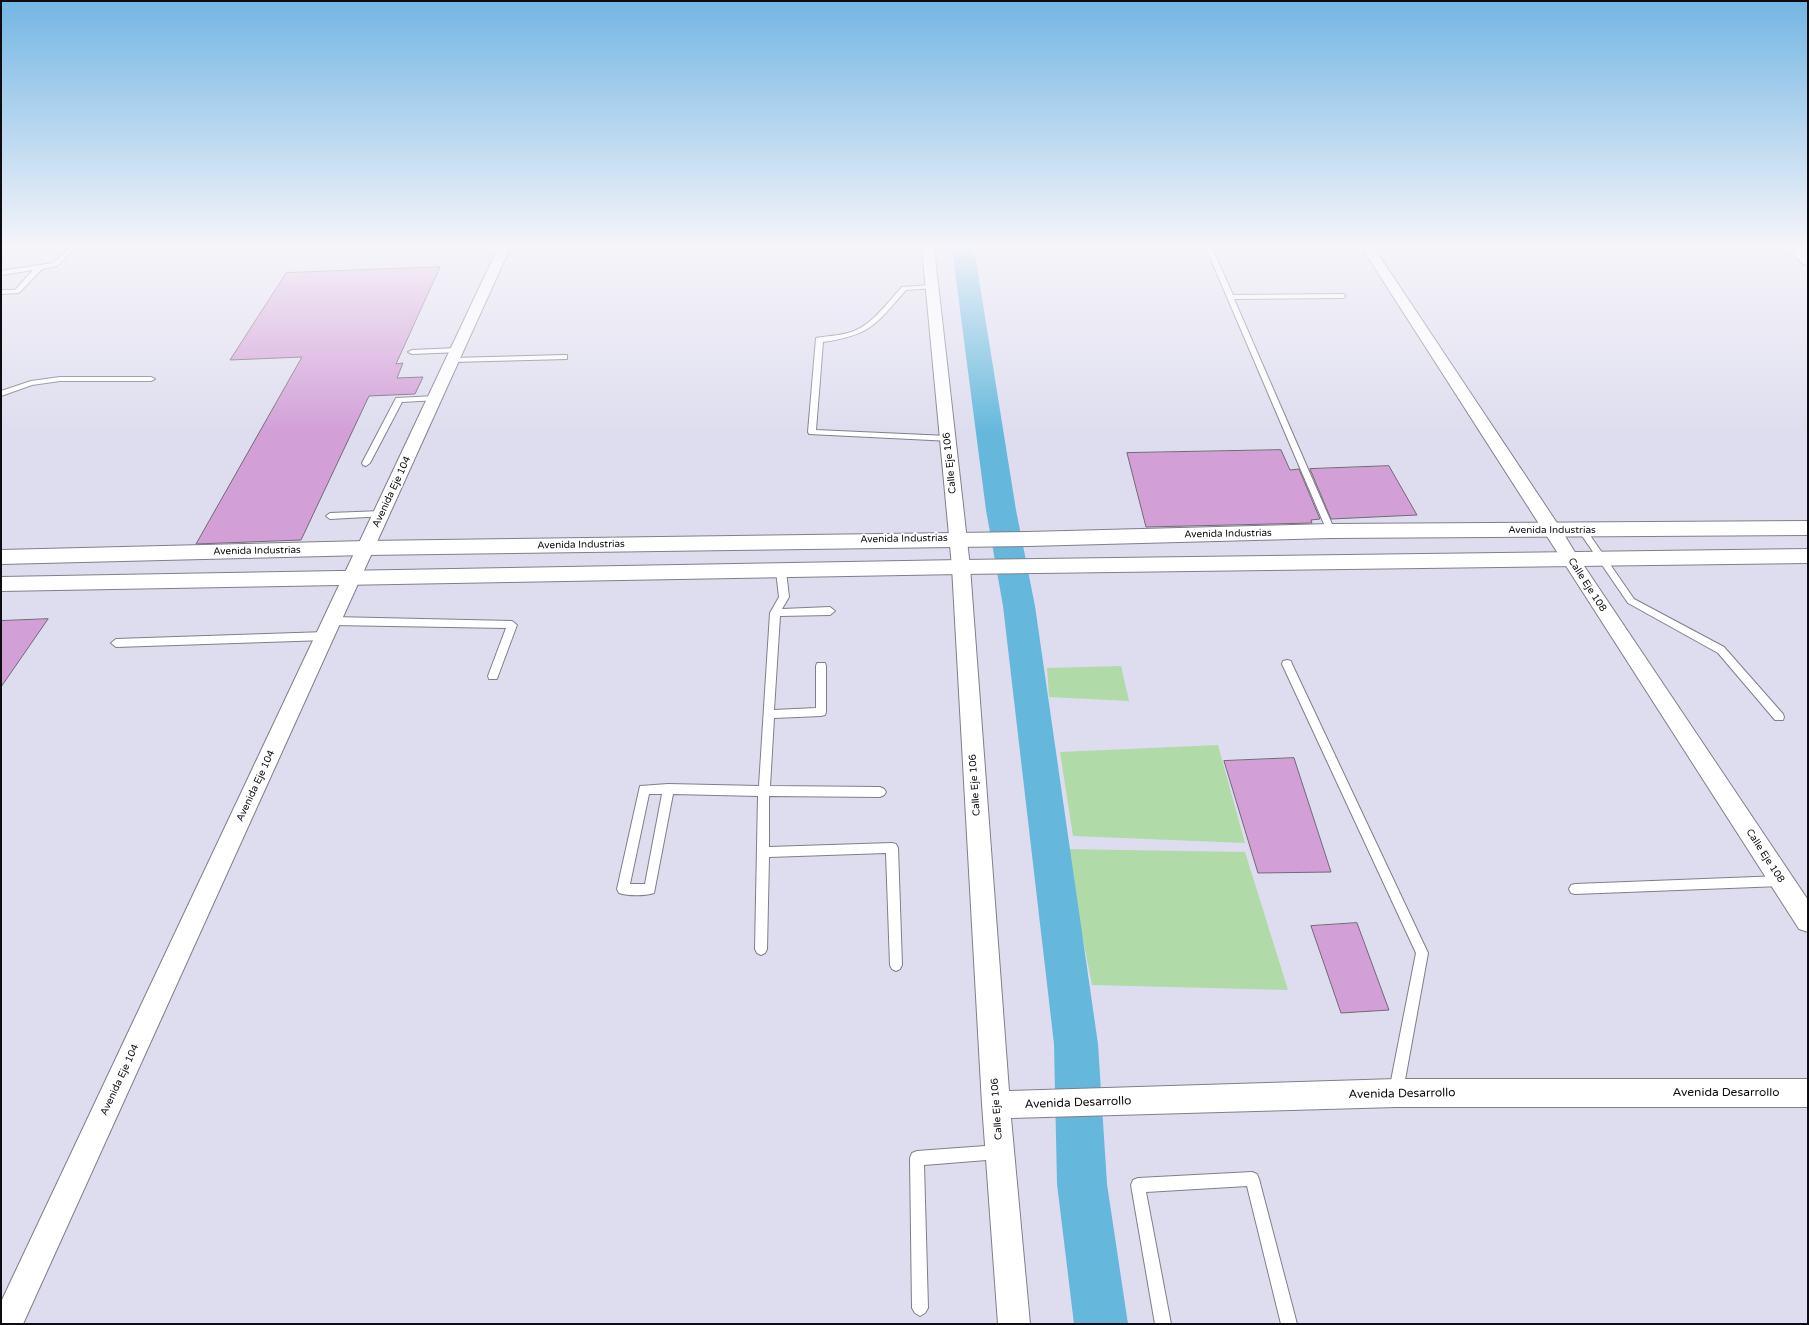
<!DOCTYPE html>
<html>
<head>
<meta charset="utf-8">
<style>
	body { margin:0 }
	#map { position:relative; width:1809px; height:1325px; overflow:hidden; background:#eae9f4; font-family:"Varela Round",sans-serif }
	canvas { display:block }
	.frame { position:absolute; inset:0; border:2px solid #0d0c10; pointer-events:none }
</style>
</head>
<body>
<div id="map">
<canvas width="1809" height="1325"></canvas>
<div class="frame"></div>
</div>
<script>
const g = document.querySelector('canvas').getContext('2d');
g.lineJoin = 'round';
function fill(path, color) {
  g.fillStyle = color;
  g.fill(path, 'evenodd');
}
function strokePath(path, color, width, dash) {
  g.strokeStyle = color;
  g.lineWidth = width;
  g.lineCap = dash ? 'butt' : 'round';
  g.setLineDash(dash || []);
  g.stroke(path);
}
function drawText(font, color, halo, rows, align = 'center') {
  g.font = font + ' "Varela Round",sans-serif';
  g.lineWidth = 4;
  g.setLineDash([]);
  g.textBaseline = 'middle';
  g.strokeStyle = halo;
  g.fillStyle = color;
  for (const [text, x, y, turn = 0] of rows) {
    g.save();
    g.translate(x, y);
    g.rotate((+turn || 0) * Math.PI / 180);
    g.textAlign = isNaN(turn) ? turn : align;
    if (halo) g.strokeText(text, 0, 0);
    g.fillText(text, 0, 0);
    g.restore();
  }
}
const built = new Path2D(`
	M1 248H1808V1324H1Z`);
const green = new Path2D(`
	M1121 666 1129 701 1049 697 1047 668Z
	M1218 745 1245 843 1073 836 1060 752Z
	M1065 849 1245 852 1288 990 1092 985Z`);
const river = new Path2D(`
	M952 248H974L1016 510 1035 606 1098 1044 1107 1184 1128 1324H1074L1057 1184 1054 1044 1003 606 986 510Z`);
const building = new Path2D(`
	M440 267 396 364 403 363 397 378 423 377 415 394 369 396 301 540 196 544 302 357 230 360 286 273Z
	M1281 450 1290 470 1299 469 1320 519 1311 520 1312 523 1146 527 1127 453Z
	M1389 466 1417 515 1331 519 1310 469Z
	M48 619 1 687V621Z
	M1294 758 1331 872 1258 873 1224 761Z
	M1357 923 1389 1010 1341 1013 1311 926Z`);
const lane = new Path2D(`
	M69 248H75L57 266 42 269 19 293 1 294V290H15L33 270 1 275V271L53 263Z
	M1206 248H1212L1233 295 1343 294 1346 296 1343 298 1234 299 1335 531 1334 533H1328L1327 531Z
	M932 285 935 287 934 288 906 290C875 325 871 335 823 342L816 430 948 436 952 439 951 441 809 434 808 432 816 338C827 336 837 336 848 333 871 327 886 304 902 287Z
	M457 348H460V352L412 354 408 352 412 350Z
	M564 355H567V359L453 362 449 360 453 358Z
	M60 377H151L155 379 151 381H60L32 385 1 396V391L31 381Z
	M435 396 439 398 438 400 402 402 370 463 366 466 363 465 362 463 396 398Z
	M382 511 385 512 386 514 385 516 330 519 326 516 330 513Z
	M1582 527 1585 528 1634 599 1724 647 1783 714 1784 717 1783 720H1775L1718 653 1628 603 1578 530Z
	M781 568 786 571 789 597 782 609 830 607 835 611 830 615 780 616 774 710 816 708V666L817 663H825L826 666V712L825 715 821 716 774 718 770 786 880 787 884 789 886 792 884 795 880 797 769 796V847L892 843 896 844 898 848 902 965 900 969 896 971 892 969 890 965 886 853 769 857 767 949 765 953 761 955 757 953 755 949 758 796 673 794 654 893C645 896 628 896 619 893L617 889 640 786 668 784 759 786 770 613 779 597 776 571ZM649 794H662L645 884H630Z
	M333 617 512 621 517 625 498 676 497 679H489L488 676 506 628 333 625 328 621Z
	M326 632 331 636 326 640 116 647 111 643 116 639Z
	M1287 660 1291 661 1292 664 1428 953 1403 1091 1401 1096 1396 1098 1391 1096 1389 1091 1416 953 1282 664 1283 661Z
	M1781 876 1785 877 1787 881 1785 885 1781 886 1575 894 1571 893 1569 889 1571 885 1575 884Z
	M999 1145 1004 1147 1006 1152 1004 1157 999 1159 924 1165 928 1308 925 1313 920 1316 915 1313 912 1308 910 1158 912 1153 917 1151Z
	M1252 1172 1257 1174 1259 1179 1297 1324H1281L1247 1186 1146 1192 1171 1324H1155L1131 1185 1133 1180 1138 1178Z`);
const street = new Path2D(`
	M498 248H510L23 1324H1V1302Z
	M922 248H934L970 567 1009 1091 1396 1079H1808V1107H1396L1011 1118 1030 1324H998L982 1104 952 567Z
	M1362 248H1374L1559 526 1576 554 1808 900V932L1799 929Z
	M1786 248H1800L1808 254V265L1803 264Z`);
const secondary = new Path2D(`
	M1808 521V535L1331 538 1028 546 366 555 1 564V550L366 541 1028 532 1331 524Z
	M1808 549V563L961 574 1 591V577L961 560Z`);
const streetNames = [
	["Calle Eje 106",950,463,-96],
	["Avenida Eje 104",392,492,-65],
	["Avenida Industrias",1552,530],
	["Avenida Industrias",1228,534,-1],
	["Avenida Industrias",904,539,-1],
	["Avenida Industrias",581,545,-1],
	["Avenida Industrias",257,551,-1],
	["Calle Eje 108",1587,585,57],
	["Calle Eje 106",975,785,-94],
	["Avenida Eje 104",256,786,-65],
	["Calle Eje 108",1765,856,57],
	["Avenida Eje 104",120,1080,-65],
	["Calle Eje 106",997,1109,-94]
];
const nearStreetnames = [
	["Avenida Desarrollo",1726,1093],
	["Avenida Desarrollo",1402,1094,-1],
	["Avenida Desarrollo",1078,1103,-2]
];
fill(built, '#deddef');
fill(green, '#b0dba8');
fill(river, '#65b8dc');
fill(building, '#d29fd7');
strokePath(building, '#726a72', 1);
strokePath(lane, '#807f89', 2);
strokePath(street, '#807f89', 2);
strokePath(secondary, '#807f89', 2);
fill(lane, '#fff');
fill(street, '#fff');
fill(secondary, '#fff');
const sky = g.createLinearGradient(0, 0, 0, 433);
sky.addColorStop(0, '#73b6e3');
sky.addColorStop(0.57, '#f6f5fa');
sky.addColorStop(1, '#f6f5fa00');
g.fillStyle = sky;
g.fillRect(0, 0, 1809, 433);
drawText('10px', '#0d0c10', '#fff', streetNames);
drawText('12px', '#0d0c10', '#fff', nearStreetnames);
</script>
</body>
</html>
